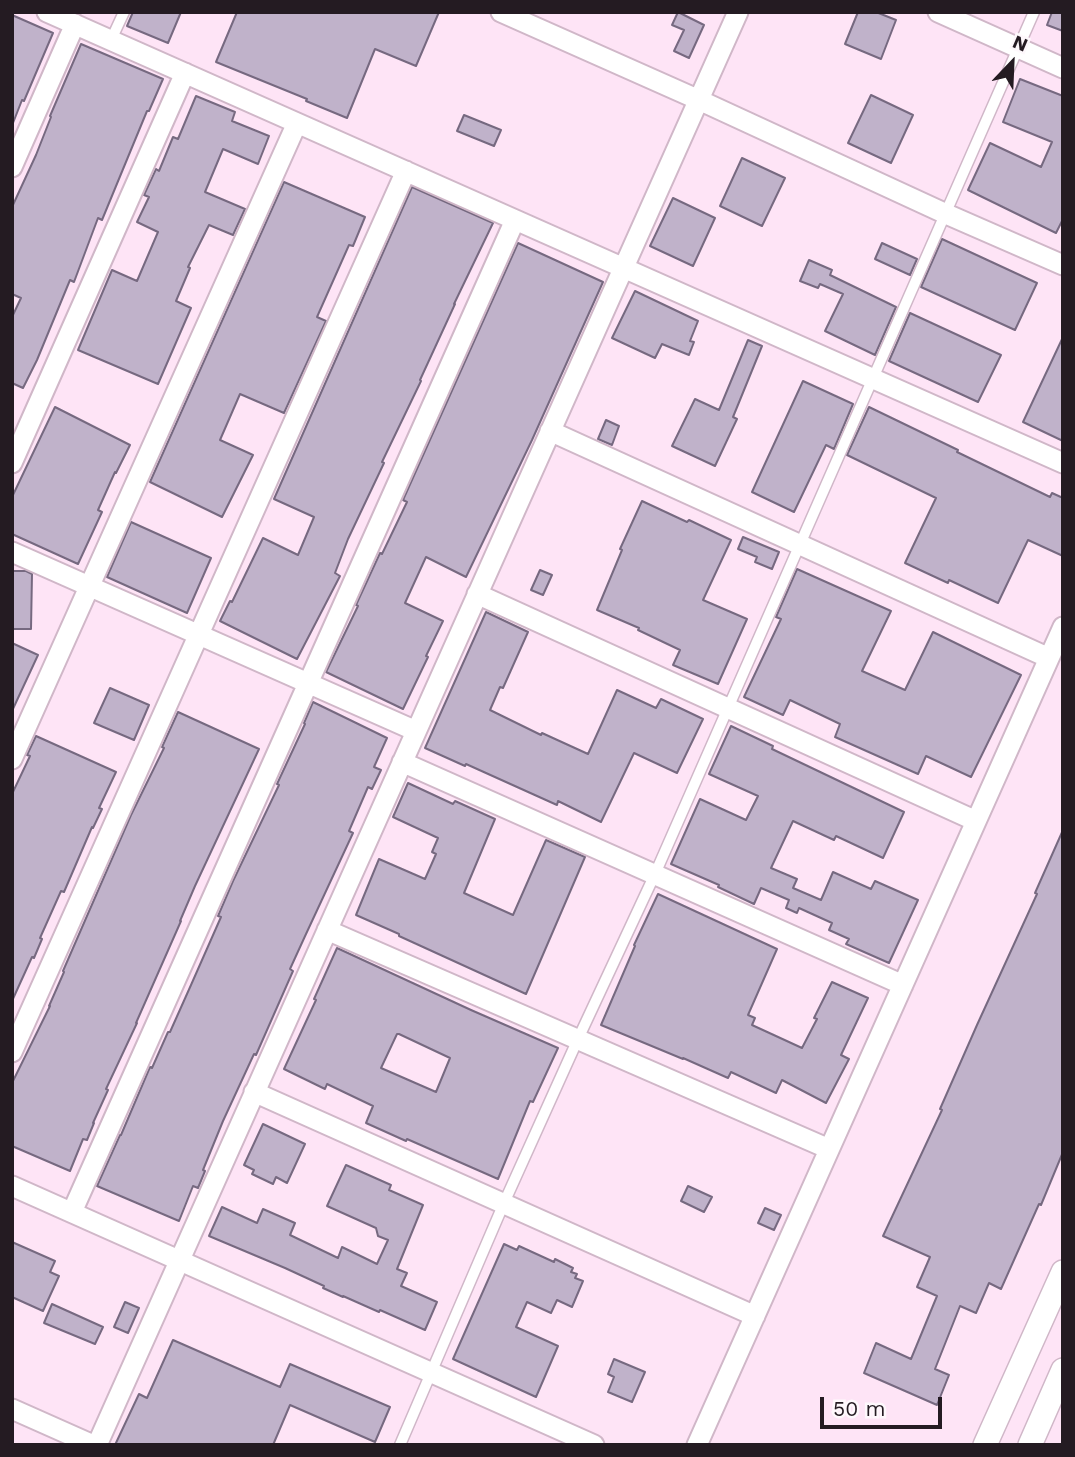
<!DOCTYPE html>
<html>
<head>
<meta charset="utf-8">
<style>
	body { margin:0 }
	#map { position:relative; width:1075px; height:1457px; overflow:hidden; background:#fee4f6; font-family:"Work Sans",sans-serif }
	canvas { display:block }
	.frame { position:absolute; inset:0; border:14px solid #241b22; pointer-events:none }
	.north { position:absolute; left:977px; top:28px; width:70px; height:70px; -webkit-text-stroke:5px #fef8fc; paint-order:stroke; rotate:23deg; font-size:19px; font-weight:700; line-height:28px; text-align:center; color:#241b22 }
	.north::after { content:''; display:block; margin:auto; width:24px; height:32px; background:#241b22; clip-path:polygon(50% 0,100% 100%,50% 72%,0 100%) }
	.scale { position:absolute; left:820px; top:1397px; width:122px; height:32px; box-sizing:border-box; border:4px solid #241b22; border-top:0; padding-left:9px; font-size:21px; line-height:24px; white-space:nowrap; color:#241b22; -webkit-text-stroke:5px #fef8fc; paint-order:stroke }
</style>
</head>
<body>
<div id="map">
<canvas width="1075" height="1457"></canvas>
<div class="frame"></div>
<div class="north">N</div>
<div class="scale">50 m</div>
</div>
<script>
const g = document.querySelector('canvas').getContext('2d');
g.lineJoin = 'round';
function fill(path, color) {
  g.fillStyle = color;
  g.fill(path, 'evenodd');
}
function strokePath(path, color, width, dash) {
  g.strokeStyle = color;
  g.lineWidth = width;
  g.lineCap = dash ? 'butt' : 'round';
  g.setLineDash(dash || []);
  g.stroke(path);
}
const building = new Path2D(`
	M133 12H181L168 43 127 26Z
	M237 12H439L416 66 375 49 347 118 306 101 307 99 216 62Z
	M678 12 704 25 689 58 674 51 684 30 672 25Z
	M858 12H876L896 20 881 59 845 44Z
	M1052 12H1063V31L1047 25Z
	M12 15 53 33 24 101 22 100 13 123Z
	M81 44 163 79 149 111H147L102 220 98 218 74 282 70 280 37 360 23 388 12 383V317L21 298 12 294V207L36 155 51 117 50 116Z
	M1020 79 1063 96V219L1056 233 968 190 990 143 1041 167 1052 142 1003 122Z
	M871 95 913 115 891 163 848 143Z
	M196 96 235 112 232 121 269 136 258 164 223 149 205 192 245 209 233 235 209 225 188 267 190 268 176 301 191 308 158 384 78 350 112 270 137 281 158 232 137 222 149 197 144 195 156 169 159 171 173 137 178 139Z
	M464 115 501 130 494 146 457 131Z
	M742 158 785 178 762 226 720 206Z
	M284 182 365 217 353 246 349 245 317 317 326 321 284 413 240 394 220 440 253 455 222 517 150 482Z
	M412 187 493 223 454 304H455L420 380 421 381 382 462 384 463 348 539 335 573 340 576 297 659 220 621 230 601 232 602 263 538 298 555 314 517 274 499Z
	M673 198 715 218 693 266 650 246Z
	M942 239 1037 283 1015 330 921 287Z
	M518 243 603 282 532 440 466 577 426 557 405 603 443 621 426 656 428 657 403 709 326 672 358 606 356 605 380 553 382 554 407 502 403 500Z
	M882 243 917 259 910 275 875 259Z
	M809 260 832 270 830 275 896 307 875 355 825 331 843 294 820 284 818 288 800 281Z
	M635 291 698 321 690 341 694 342 689 355 662 344 655 358 612 338Z
	M910 313 1001 355 978 402 889 361Z
	M1063 337V441L1023 422Z
	M748 340 762 346 733 417 737 419 715 466 672 446 695 399 719 410Z
	M803 381 853 404 834 449 826 445 794 512 752 492Z
	M55 407 130 445 116 473 115 472 98 510 102 512 78 564 12 534V497Z
	M869 407 958 450 957 452 1050 497 1052 493 1063 498V556L1028 540 998 603 949 580 948 583 905 563 936 498 847 455Z
	M606 420 619 426 612 445 598 439Z
	M642 501 687 522 689 520 731 540 703 600 747 619 718 684 673 665 680 650 638 630 639 628 597 610 622 550 620 549Z
	M131 522 211 558 187 613 107 577Z
	M743 537 779 552 772 569 755 562 757 557 738 549Z
	M797 569 891 611 862 671 905 690 933 632 1021 675 971 777 926 756 918 774 835 737 840 724 790 700 783 715 744 697 781 619 776 617Z
	M540 570 552 575 543 595 531 590Z
	M12 571H26L32 574 31 629H12Z
	M486 612 528 632 503 688 500 687 490 710 541 735 542 733 588 754 617 690 656 708 661 699 703 719 677 773 634 753 601 822 558 801 557 805 466 764 465 766 425 748Z
	M12 643 38 655 12 711Z
	M110 688 149 705 134 740 94 723Z
	M313 702 387 738 374 767 381 770 372 789 368 787 349 831 353 833 306 934 290 969 293 971 256 1055 254 1054 223 1121 203 1170 205 1171 198 1188 193 1186 179 1221 97 1186 120 1135H121L150 1067 152 1068 168 1032H170L191 985 221 917 218 916 233 881 279 785 277 784 305 724 304 723Z
	M178 712 259 749 195 886 180 921H181L136 1023H137L106 1089 108 1090 93 1123H94L87 1140 83 1139 70 1171 12 1146V1083L50 1006H49L64 972 63 971 131 815 164 748 162 747Z
	M731 726 773 746 772 749 904 812 883 858 836 836 834 840 793 821 771 868 797 879 793 888 821 900 833 872 871 889 875 881 918 900 889 963 846 944 849 939 829 930 832 923 799 908 797 913 786 908 789 900 761 888 754 904 718 887 719 885 671 864 700 799 746 820 758 796 709 774Z
	M36 736 116 772 99 808 102 809 93 828 92 827 64 892 61 891 40 938 42 939 34 958 32 957 12 1001V794L30 756 27 755Z
	M408 783 453 804 455 801 495 819 464 893 513 915 546 840 585 857 526 994 399 936V934L356 915 379 859 425 879 436 854 432 852 438 838 393 817Z
	M1063 830V1152L1041 1205 1039 1204 1001 1289 989 1283 976 1313 960 1306 935 1369 949 1375 937 1405 864 1373 876 1343 911 1359 937 1296 917 1287 930 1257 883 1236 942 1110 940 1109 977 1025 1037 894 1035 893Z
	M658 894 777 949 748 1015 755 1018 752 1025 802 1048 817 1019 814 1018 832 982 868 998 841 1055 849 1059 826 1103 782 1080 776 1093 731 1072 728 1078 683 1058V1059L601 1025 635 946 634 945Z
	M337 948 471 1010 558 1048 533 1102 530 1101 498 1179 407 1139 406 1141 366 1123 373 1106 327 1084 325 1089 284 1069 316 1000 314 999ZM397 1034H399L450 1058 436 1092 381 1068Z
	M263 1124 305 1144 287 1183 276 1177 273 1184 252 1174 254 1170 244 1165Z
	M346 1165 391 1185 389 1190 423 1205 397 1269 407 1273 401 1286 437 1302 425 1330 380 1310 379 1312 343 1296V1297L323 1288 324 1286 285 1268 209 1236 222 1207 257 1223 263 1209 295 1223 290 1235 338 1258 342 1247 377 1264 388 1240 378 1236 376 1228 327 1206Z
	M688 1186 712 1197 704 1212 681 1201Z
	M765 1208 781 1215 774 1230 758 1223Z
	M12 1242 55 1261 50 1272 59 1276 43 1311 12 1297Z
	M504 1244 517 1250 519 1246 554 1262 555 1259 573 1268 571 1272 577 1274 575 1278 583 1281 572 1307 557 1300 551 1313 527 1302 516 1327 558 1346 536 1397 453 1359Z
	M125 1302 139 1308 128 1333 114 1327Z
	M52 1304 103 1327 95 1344 44 1323Z
	M173 1340 280 1387 290 1364 390 1407 375 1442 290 1405 273 1445H115L139 1394 147 1398Z
	M614 1359 645 1372 632 1402 608 1392 614 1377 608 1374Z`);
const service = new Path2D(`
	M111 40 124 12
	M400 1445 504 1203 578 1039 655 874 1034 12`);
const minor = new Path2D(`
	M47 12 1063 463
	M501 12 699 100 944 213 1063 265
	M938 12 1063 68
	M12 167 75 24
	M550 431 1049 658
	M12 463 185 73
	M12 552 416 731
	M477 594 976 821
	M12 759 297 123
	M402 762 903 985
	M327 930 829 1149
	M12 1052 406 171
	M254 1092 755 1316
	M12 1186 594 1445
	M72 1212 515 220
	M12 1409 93 1445
	M97 1445 738 12
	M697 1445 1063 627`);
const tertiary = new Path2D(`
	M985 1445 1063 1272
	M1030 1445 1063 1370`);
fill(building, '#c0b2ca');
strokePath(building, '#766980', 2);
strokePath(service, '#d0b7c8', 13);
strokePath(minor, '#d0b7c8', 23);
strokePath(tertiary, '#d0b7c8', 26);
strokePath(service, '#fff', 10);
strokePath(minor, '#fff', 19);
strokePath(tertiary, '#fff', 23);
</script>
</body>
</html>
